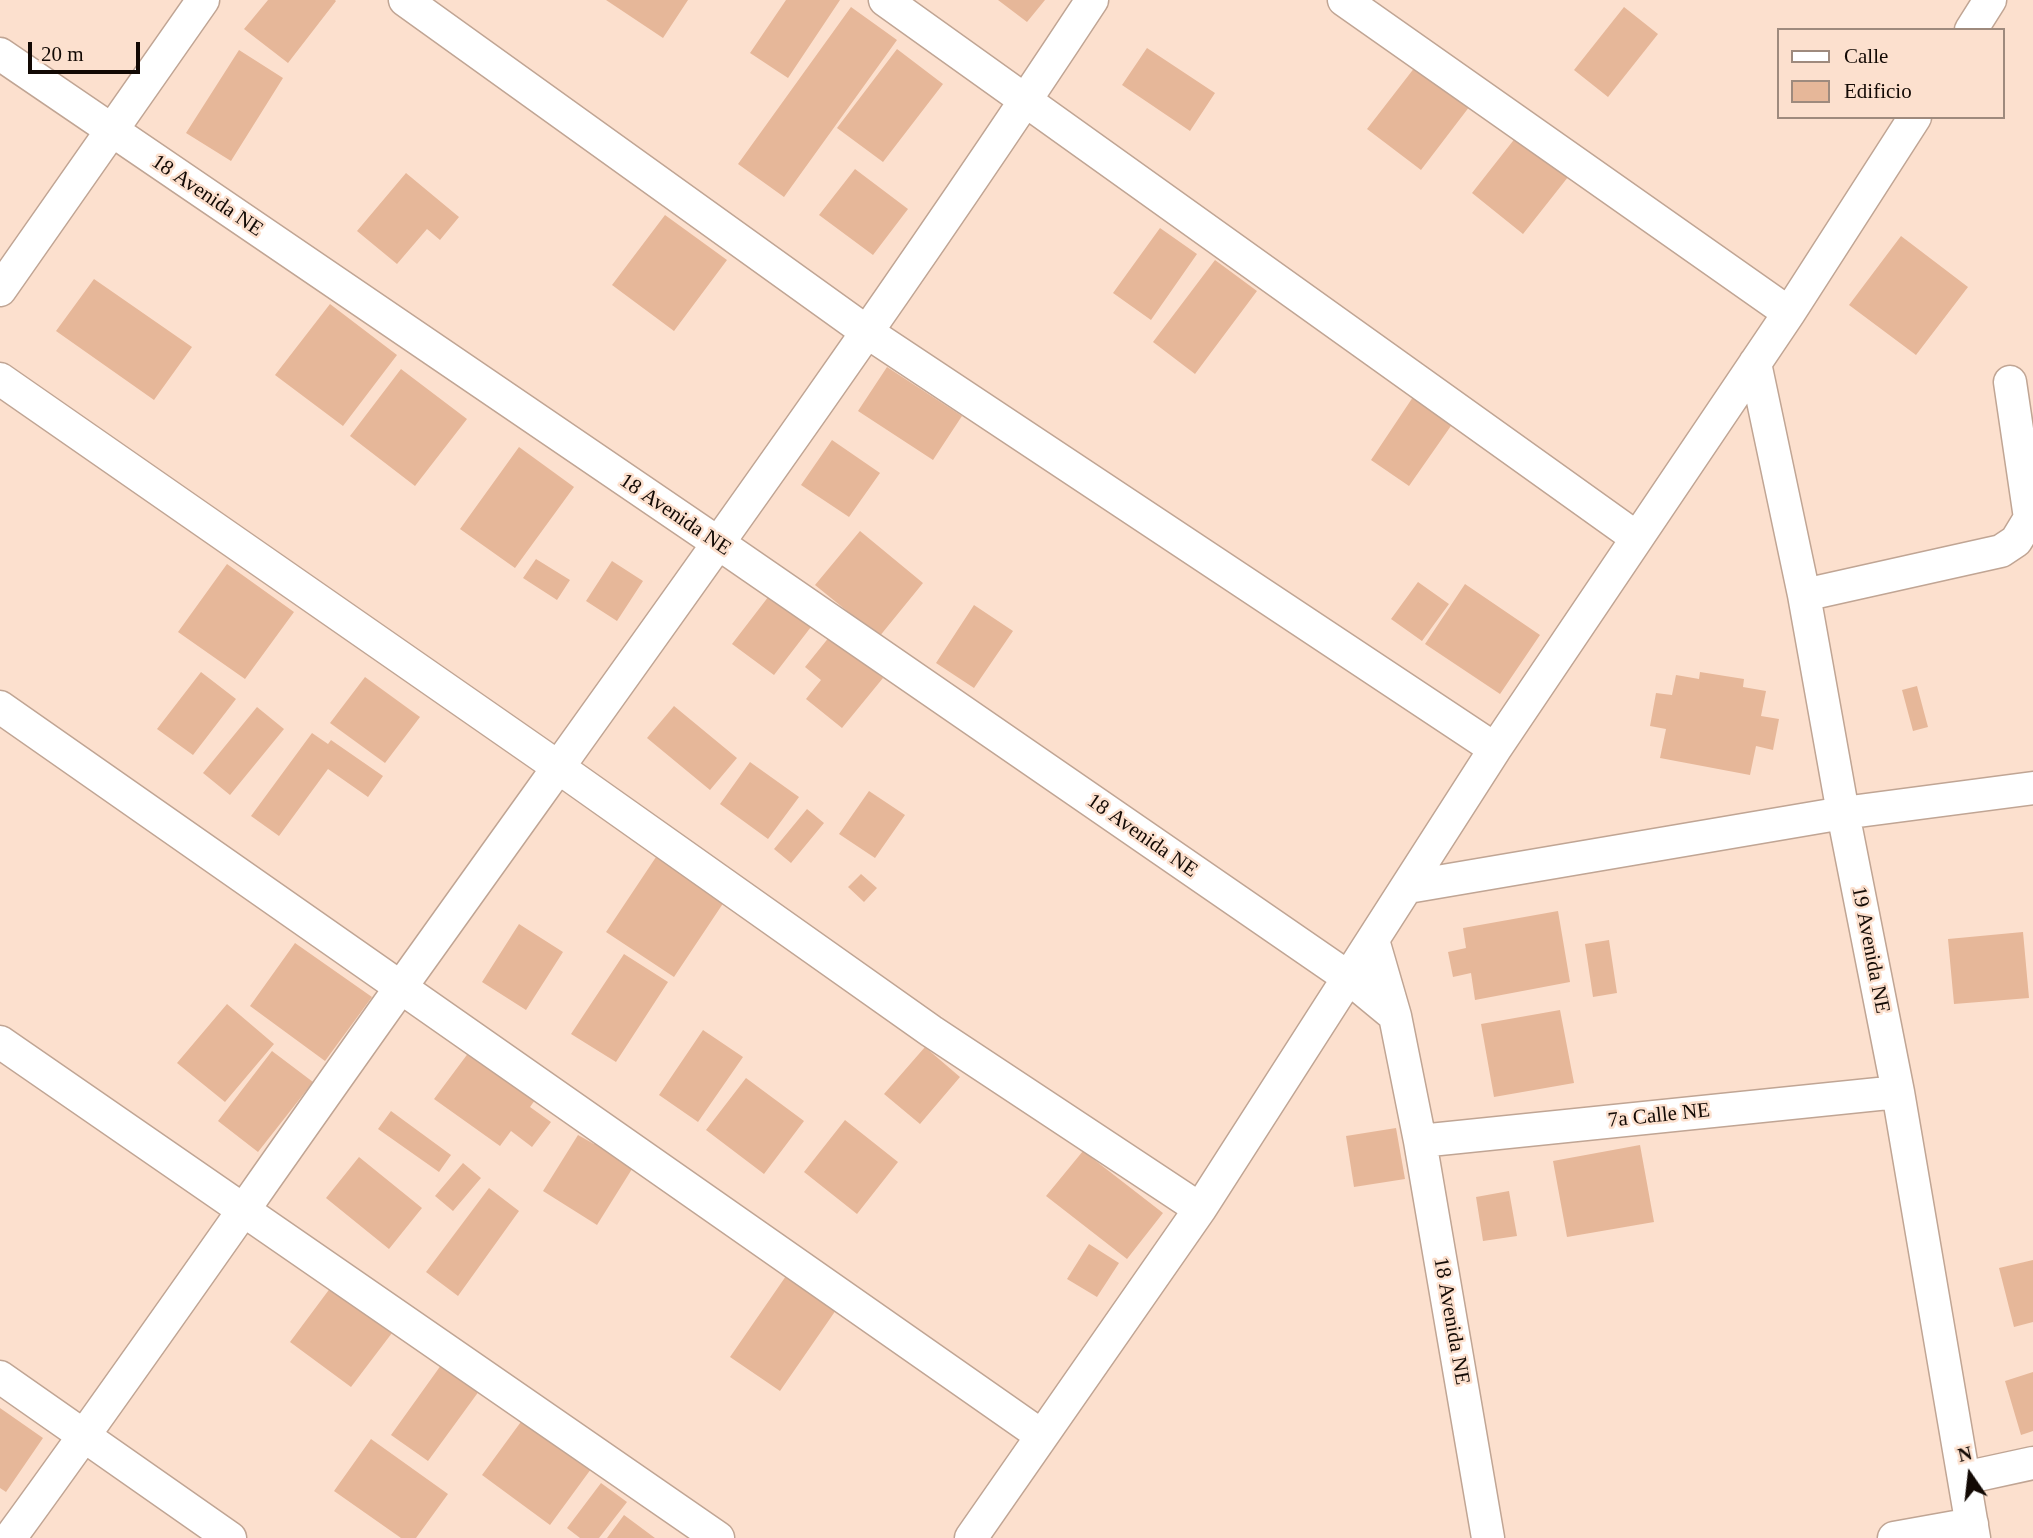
<!DOCTYPE html>
<html>
<head>
<meta charset="utf-8">
<style>
	body { margin:0 }
	#map { position:relative; width:2033px; height:1538px; overflow:hidden; background:#fce0ce; font-family:"Times New Roman",serif }
	canvas { display:block }
	.legend { position:absolute; left:1777px; top:28px; width:228px; height:91px; box-sizing:border-box; background:#fce0ce; border:2px solid #9e8a7d; margin:0; padding:9px 12px; list-style:none; font-size:21px; color:#120904 }
	.legend li { display:flex; align-items:center; gap:14px; height:35px }
	.legend b { width:35px; border:2px solid #9e8a7d }
	.north { position:absolute; left:1935px; top:1440px; width:70px; height:70px; -webkit-text-stroke:5px #fce0ce; paint-order:stroke; rotate:346deg; font-size:19px; font-weight:700; line-height:28px; text-align:center; color:#120904 }
	.north::after { content:''; display:block; margin:auto; width:24px; height:32px; background:#120904; clip-path:polygon(50% 0,100% 100%,50% 72%,0 100%) }
	.scale { position:absolute; left:28px; top:42px; width:112px; height:32px; box-sizing:border-box; border:4px solid #120904; border-top:0; padding-left:9px; font-size:21px; line-height:24px; white-space:nowrap; color:#120904; -webkit-text-stroke:5px #fce0ce; paint-order:stroke }
</style>
</head>
<body>
<div id="map">
<canvas width="2033" height="1538"></canvas>
<ul class="legend">
<li><b style="height:9px;background:#fff"></b>Calle</li>
<li><b style="height:19px;background:#e6b799"></b>Edificio</li>
</ul>
<div class="north">N</div>
<div class="scale">20 m</div>
</div>
<script>
const g = document.querySelector('canvas').getContext('2d');
g.lineJoin = 'round';
function fill(path, color) {
  g.fillStyle = color;
  g.fill(path, 'evenodd');
}
function strokePath(path, color, width, dash) {
  g.strokeStyle = color;
  g.lineWidth = width;
  g.lineCap = dash ? 'butt' : 'round';
  g.setLineDash(dash || []);
  g.stroke(path);
}
function drawText(font, color, halo, rows, align = 'center') {
  g.font = font + ' "Times New Roman",serif';
  g.lineWidth = 5;
  g.setLineDash([]);
  g.textBaseline = 'middle';
  g.strokeStyle = halo;
  g.fillStyle = color;
  for (const [text, x, y, turn = 0] of rows) {
    g.save();
    g.translate(x, y);
    g.rotate((+turn || 0) * Math.PI / 180);
    g.textAlign = isNaN(turn) ? turn : align;
    if (halo) g.strokeText(text, 0, 0);
    g.fillText(text, 0, 0);
    g.restore();
  }
}
const building = new Path2D(`
	M268 0H335L336 1 288 63 244 29Z
	M606 0H688L663 38Z
	M786 0H840L788 78 750 53Z
	M998 0H1045L1027 22Z
	M851 7 897 40 784 197 738 164Z
	M1624 7 1658 34 1608 97 1574 70Z
	M1147 48 1215 93 1190 131 1122 85Z
	M897 49 943 84 883 162 837 128Z
	M239 50 283 78 231 161 186 133Z
	M1422 58 1476 98 1421 170 1367 129Z
	M1520 132 1572 172 1523 234 1472 193Z
	M855 169 908 209 873 255 819 215Z
	M406 173 459 217 440 240 427 229 397 264 357 231Z
	M665 215 727 260 674 331 612 285Z
	M1160 228 1197 254 1151 320 1113 293Z
	M1901 236 1968 287 1916 355 1849 305Z
	M1215 260 1257 291 1195 374 1153 342Z
	M94 279 192 347 154 400 56 331Z
	M330 304 397 355 343 426 275 375Z
	M887 367 962 416 933 460 858 411Z
	M401 369 467 419 415 486 350 436Z
	M1413 397 1453 423 1409 486 1371 460Z
	M832 440 880 473 849 517 801 485Z
	M519 447 574 487 515 568 460 529Z
	M860 531 923 583 879 637 815 585Z
	M536 559 570 580 557 600 523 578Z
	M612 561 643 581 617 621 586 601Z
	M227 564 294 612 245 679 178 632Z
	M1418 582 1449 604 1422 641 1391 619Z
	M1465 584 1540 635 1500 694 1425 644Z
	M772 592 814 623 774 675 732 644Z
	M974 605 1013 631 974 688 936 663Z
	M830 636 883 678 842 728 806 699 821 680 805 667Z
	M201 672 236 699 193 755 157 729Z
	M1700 672 1744 679 1743 687 1766 691 1761 716 1779 719 1773 750 1756 746 1750 775 1660 758 1666 729 1650 726 1656 693 1672 695 1676 675 1699 679Z
	M365 677 420 717 385 763 330 723Z
	M1917 686 1928 727 1913 731 1902 690Z
	M674 706 737 758 710 790 647 738Z
	M257 707 284 729 230 795 203 773Z
	M312 733 328 744 331 740 383 776 368 797 328 769 279 836 251 816Z
	M750 762 799 797 768 839 720 804Z
	M869 791 905 815 875 858 839 834Z
	M807 809 824 823 791 863 774 849Z
	M658 854 726 899 674 977 606 932Z
	M861 874 877 888 864 902 848 887Z
	M1558 911 1570 982 1475 1000 1471 973 1453 977 1448 952 1466 948 1463 928Z
	M519 924 563 952 526 1010 482 982Z
	M2023 932 2029 998 1954 1004 1948 939Z
	M1609 940 1617 993 1593 997 1585 944Z
	M295 943 372 997 325 1061 250 1006Z
	M624 954 668 982 616 1062 571 1034Z
	M227 1004 274 1044 225 1102 177 1063Z
	M1560 1010 1574 1083 1494 1097 1481 1024Z
	M703 1030 743 1057 698 1122 659 1095Z
	M475 1044 540 1093 530 1107 551 1122 532 1147 511 1131 500 1146 434 1099Z
	M925 1047 960 1077 920 1124 884 1094Z
	M272 1051 313 1082 258 1152 218 1121Z
	M746 1078 804 1121 764 1174 706 1130Z
	M391 1111 451 1155 439 1172 378 1129Z
	M845 1120 898 1162 857 1214 804 1172Z
	M1396 1128 1405 1179 1354 1187 1346 1136Z
	M578 1135 594 1144 599 1137 624 1153 619 1161 632 1169 597 1225 543 1191Z
	M1640 1145 1654 1222 1567 1237 1553 1161Z
	M1083 1151 1163 1213 1127 1259 1046 1196Z
	M359 1157 422 1208 389 1249 326 1198Z
	M463 1163 481 1178 453 1211 435 1196Z
	M489 1188 519 1211 458 1296 426 1272Z
	M1509 1191 1517 1236 1483 1241 1476 1197Z
	M1089 1244 1119 1263 1097 1297 1067 1279Z
	M2033 1260V1322L2014 1327 1999 1268Z
	M786 1276 836 1310 780 1391 730 1357Z
	M334 1283 395 1329 351 1387 290 1342Z
	M444 1361 482 1387 428 1461 391 1435Z
	M2033 1372V1431L2021 1435 2005 1381Z
	M0 1408 43 1438 6 1492 0 1488Z
	M523 1419 591 1469 550 1525 482 1475Z
	M371 1439 448 1494 416 1538H401L334 1491Z
	M601 1483 627 1502 599 1538H580L567 1528Z
	M624 1515 655 1538H607Z`);
const street = new Path2D(`
	M405 0 867 332 1495 749
	M885 0 1637 538
	M1344 0 1789 313
	M1971 30 1990 0
	M0 54 718 543 1349 978 1395 1016
	M0 290 203 0
	M1755 363 1804 595 1843 813 1898 1092 1974 1538
	M0 379 558 767 931 1031 1200 1209
	M1804 595 2001 551 2016 541 2030 518 2010 382
	M0 707 1042 1436
	M1408 887 1843 813 2033 788
	M1373 940 1395 1016 1420 1141 1488 1538
	M0 1042 718 1538
	M1420 1141 1898 1092
	M0 1377 230 1538
	M1964 1478 2033 1463
	M10 1538C151 1345 286 1147 426 952 651 637 879 324 1092 0
	M971 1538 1200 1209 1495 749 1789 313 1915 117
	M1894 1538 1972 1524`);
const streetNames = [
	["18 Avenida NE",207,196,34],
	["18 Avenida NE",675,515,34],
	["18 Avenida NE",1142,836,35],
	["19 Avenida NE",1870,950,79],
	["7a Calle NE",1659,1116,-6],
	["18 Avenida NE",1451,1321,80]
];
fill(building, '#e6b799');
strokePath(street, '#c0a594', 35);
strokePath(street, '#fff', 32);
drawText('21px', '#120904', '#fce0ce', streetNames);
</script>
</body>
</html>
